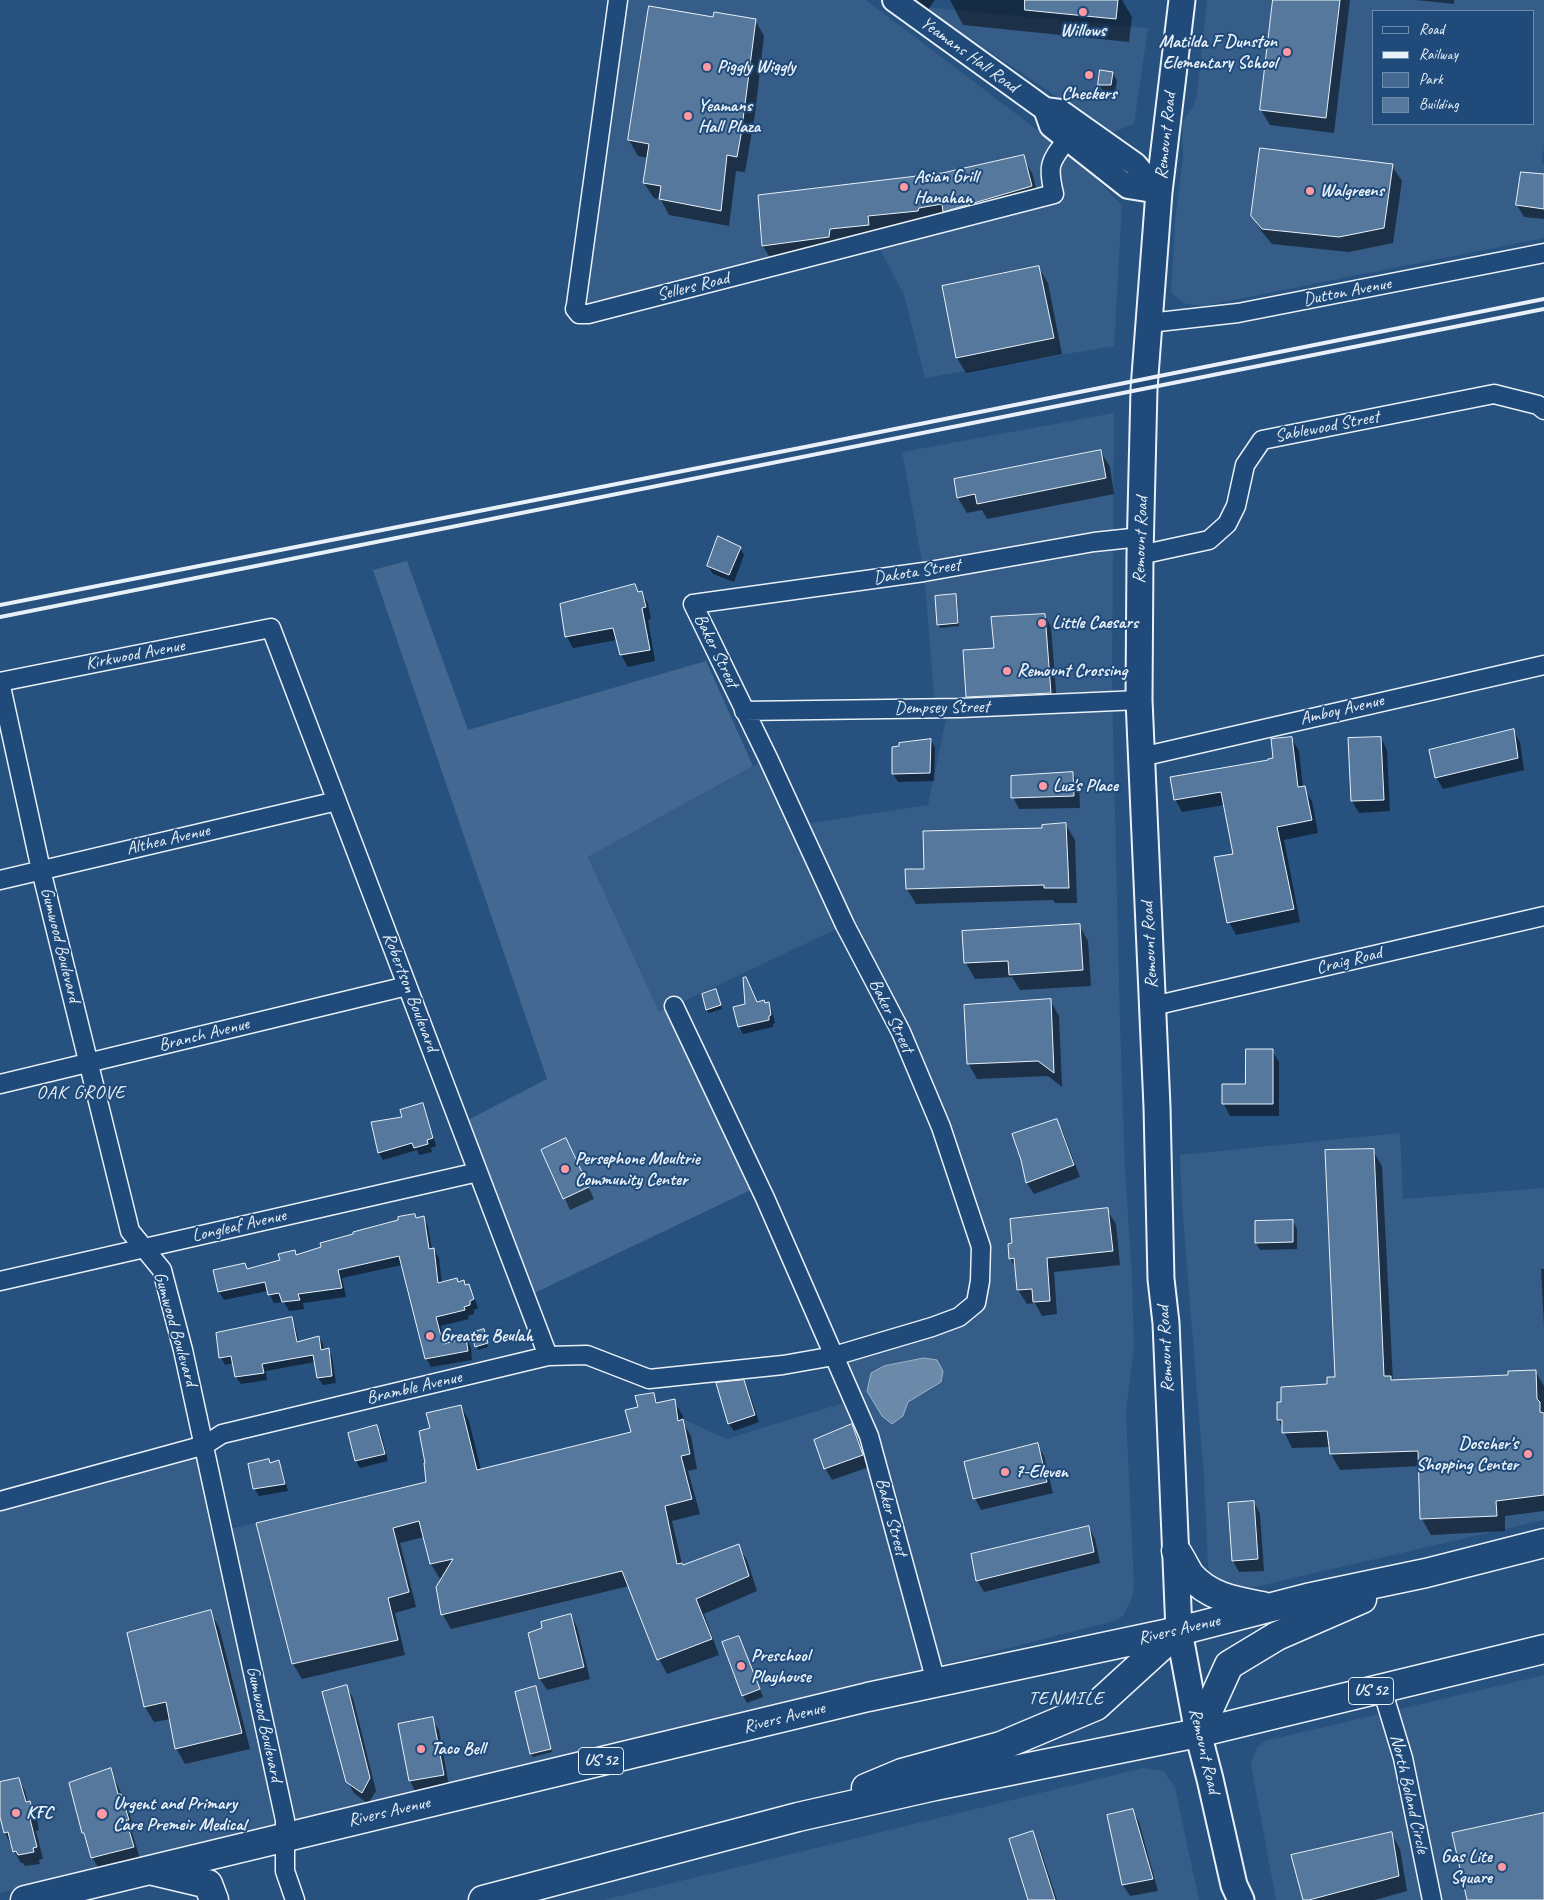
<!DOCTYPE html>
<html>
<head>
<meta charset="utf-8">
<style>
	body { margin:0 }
	#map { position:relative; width:1544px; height:1900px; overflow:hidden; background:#27517f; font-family:Caveat,sans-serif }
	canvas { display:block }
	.legend { position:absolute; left:1372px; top:10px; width:162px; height:115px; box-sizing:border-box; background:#1f4a7a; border:1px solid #6f8dac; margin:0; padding:6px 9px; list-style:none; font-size:15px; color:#e8f1f8 }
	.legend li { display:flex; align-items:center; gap:10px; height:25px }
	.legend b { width:25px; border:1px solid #6f8dac }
</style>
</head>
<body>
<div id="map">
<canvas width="1544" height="1900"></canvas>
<ul class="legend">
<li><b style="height:6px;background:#1f4a7a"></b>Road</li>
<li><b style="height:6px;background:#e8f1f8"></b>Railway</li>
<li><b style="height:14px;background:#436891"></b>Park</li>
<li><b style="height:14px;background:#57789d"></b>Building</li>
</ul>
</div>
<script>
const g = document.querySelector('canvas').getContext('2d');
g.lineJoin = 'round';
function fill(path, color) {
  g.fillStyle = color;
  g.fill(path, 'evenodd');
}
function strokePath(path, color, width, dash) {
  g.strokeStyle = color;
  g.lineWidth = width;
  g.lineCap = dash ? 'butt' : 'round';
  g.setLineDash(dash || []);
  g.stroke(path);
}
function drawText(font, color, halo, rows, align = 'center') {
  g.font = font + ' Caveat,sans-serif';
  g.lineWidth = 4;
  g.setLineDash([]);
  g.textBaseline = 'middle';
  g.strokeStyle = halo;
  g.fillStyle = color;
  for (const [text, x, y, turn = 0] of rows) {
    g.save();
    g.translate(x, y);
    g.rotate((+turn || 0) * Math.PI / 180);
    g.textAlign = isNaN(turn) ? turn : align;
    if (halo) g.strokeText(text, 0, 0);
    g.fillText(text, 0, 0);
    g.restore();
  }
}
const built = new Path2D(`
	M617 0H866L1085 166 1122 206 1114 346 925 378 904 295 875 240 583 314Z
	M1207 0H1544V147L1541 163 1544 164V238L1203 306 1186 304 1171 293 1175 222 1183 155 1182 122 1193 107 1197 93ZM1373 11H1533V124H1373Z
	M923 7 1148 28 1134 124 1111 133Z
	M1114 413 1112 686 1120 1023 1125 1168 1132 1278 1134 1347 1126 1412 1134 1586 1132 1598 1123 1616 1114 1621 970 1658 0 1893V1501L205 1445 222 1531 683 1419 726 1439 853 1400 834 1356 959 1317 980 1281 952 1156 845 925 659 1013 588 857 768 758 798 825 928 805 948 709H935L924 572 902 452Z
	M1400 1133 1403 1199 1544 1188V1520L1246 1589 1229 1591 1211 1575 1208 1566 1204 1478 1182 1205 1180 1155Z
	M1544 1675V1900H1276L1251 1765 1257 1747 1265 1741Z
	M1143 1768 1163 1771 1175 1787 1199 1900H603Z`);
const green = new Path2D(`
	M407 561 468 730 706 661 753 766 588 857 659 1012 674 1006 759 1186 526 1297 460 1124 547 1079 373 570Z`);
const water = new Path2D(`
	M924 1358 937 1360 943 1371 941 1382 908 1402 903 1416 892 1424 882 1416 867 1391 871 1373 884 1366Z`);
const shadow = new Path2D(`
	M914 0H935L927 11Z
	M950 0H1122L1132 17 1129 42 963 25Z
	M1274 0H1350L1334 133 1270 125 1261 110Z
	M1416 0H1454V4Z
	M714 18 755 20 764 36 755 114 745 172 736 171 729 226 669 215 661 200 654 198 644 183 648 158 638 156 629 140Z
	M1113 73 1117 81 1115 92H1104L1099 85Z
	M1023 157 1032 173 1040 202 772 261 763 246 942 174Z
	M1392 166 1402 181 1393 243 1349 252 1272 244 1262 232 1252 216Z
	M1544 176V219L1524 217 1517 205Z
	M1039 268 1048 283 1062 354 966 373 957 358 943 287Z
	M1101 452 1110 467 1114 494 987 519 982 510 967 513 958 498Z
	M740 548 744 555 734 582 713 574 708 566Z
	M638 593H642L648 604 651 619 648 620 655 661 628 667 621 655 617 640 573 648 567 637Z
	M955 595 957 598 959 626 940 628 938 624Z
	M1045 615 1051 627 1057 704 974 708 967 697 996 649Z
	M1513 730 1520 742 1524 770 1443 789 1436 777Z
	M1291 738 1299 751 1303 788 1312 801 1318 833 1284 840 1300 922 1236 935 1229 922 1234 854 1224 805 1182 812 1175 799 1275 759Z
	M1381 738 1387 750 1390 811 1359 813 1352 801 1349 739Z
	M931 740 935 748 934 781 898 782 893 774V748Z
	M1073 773 1079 785 1080 808 1019 809 1013 797Z
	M1066 825 1075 840 1077 903H1055L1053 900 916 904 907 889 926 870 1043 830Z
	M1079 925 1088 941 1091 986 1020 990 1012 977 975 979 966 963 964 932Z
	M746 978 757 1003H768L772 1011 775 1023 773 1024V1027L743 1034 739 1026 747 1005Z
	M716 990 722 1009 709 1013 707 1010Z
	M1050 1000 1059 1016 1062 1087 1048 1076 977 1079 968 1063Z
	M1272 1051 1279 1062V1116H1230L1224 1104V1085H1247Z
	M422 1104 426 1112 436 1146 431 1148 432 1152 419 1155 417 1150 383 1160 379 1153 372 1123 403 1118Z
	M1056 1120 1063 1132 1080 1177 1034 1194 1027 1183 1022 1160Z
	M543 1150 572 1151 594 1199 570 1210Z
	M1373 1151 1382 1166 1393 1381 1509 1376 1535 1371 1544 1386V1511L1505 1516V1531L1431 1535 1422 1519 1420 1466 1340 1470 1331 1454 1330 1447 1292 1448 1278 1419 1336 1378Z
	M1107 1210 1116 1224 1120 1265 1054 1272 1057 1314 1042 1316 1035 1303 1027 1304 1018 1290 1016 1269 1010 1258Z
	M423 1218 428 1226 432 1250H434L439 1258 442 1284 463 1281 466 1286 468 1285 473 1294 478 1308 474 1310V1314L468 1316 469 1319 441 1326 445 1344 466 1339 471 1348 472 1360 431 1367 426 1358 402 1265 342 1278 346 1297 303 1303 304 1309 289 1311 284 1302 274 1303 268 1291 224 1300 219 1292 244 1264 248 1270 281 1261 294 1252 297 1256Z
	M1293 1221 1297 1229V1249L1260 1250 1256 1243Z
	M1541 1269H1544V1327Z
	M291 1319 295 1326 299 1343 319 1337 323 1344 324 1350 328 1349 332 1357 336 1383 323 1385 318 1378 315 1362 266 1371 267 1380 241 1384 236 1377 234 1363 225 1365 221 1357Z
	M473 1334H485L488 1347 478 1350Z
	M744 1381 748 1389 759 1422 734 1431 729 1424 717 1384Z
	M653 1394 659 1404 674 1401 683 1416 684 1424 691 1436 697 1469 688 1471 700 1514 672 1521 682 1564 683 1566 738 1546 747 1560 757 1591 704 1614 719 1655 667 1674 659 1659 629 1586 451 1629 443 1615V1578L440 1579 431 1564 424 1537 400 1543 416 1607 395 1613 405 1655 302 1679 293 1664 258 1524 428 1483 432 1429 461 1406 469 1421 481 1470 632 1433 640 1408Z
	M852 1426 858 1437 869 1467 832 1480 825 1468Z
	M377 1427 381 1434 388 1461 360 1468 356 1461Z
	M1037 1445 1044 1456 1053 1493 981 1510 975 1498Z
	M278 1462 282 1469 288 1491 259 1496 255 1489 249 1465 270 1464Z
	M1254 1502 1260 1514 1264 1571 1239 1572 1233 1561Z
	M1089 1527 1095 1539 1100 1563 984 1592 977 1580Z
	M210 1612 219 1627 250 1749 185 1764 176 1748 171 1719 154 1722 145 1707 129 1634Z
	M571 1615 577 1627 590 1679 547 1690 540 1679 543 1629Z
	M739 1637 763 1697 747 1703 743 1696Z
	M346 1687 353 1698 376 1791 368 1804 354 1793 347 1781Z
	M535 1687 552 1752 533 1757 531 1754Z
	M432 1719 439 1730 449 1786 416 1793 410 1781 399 1725Z
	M110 1770 128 1807 134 1831 132 1832 140 1859 99 1869 92 1857 83 1833Z
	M19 1779 25 1791 28 1803 36 1814 39 1830 36 1831 43 1859 39 1860 40 1864 25 1866 23 1863H21L14 1851 5 1833 0 1812V1783Z
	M1133 1811 1139 1822 1158 1891 1130 1896 1123 1885Z
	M1032 1833 1039 1845 1057 1900H1029Z
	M1391 1833 1400 1849 1407 1891 1375 1900H1305Z`);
const building = new Path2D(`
	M1025 0H1118L1116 19 1025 10Z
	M1273 0H1340L1326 118 1260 110Z
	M649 6 713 17 714 12 756 19 741 135 737 157 727 155 721 211 659 199 661 186 643 183 649 144 628 140Z
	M1100 70 1113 72 1111 85H1098Z
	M1260 148 1393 164 1384 228 1339 237 1262 229 1251 216Z
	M1024 155 1032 186 943 212 942 204 919 208 918 211 868 216 869 225 830 229 829 237 762 246 758 195 942 173Z
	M1521 172 1544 174V209L1516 205Z
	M1039 266 1054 338 956 358 942 286Z
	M1101 450 1106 478 977 504 975 494 957 498 954 479Z
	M718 536 741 547 729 575 707 566Z
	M635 584 638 592 642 591 646 607 642 608 650 650 620 655 613 628 565 637 560 604Z
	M956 594 958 623 937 625 935 596Z
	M1045 614 1051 693 966 697 963 650 994 648 991 617Z
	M1514 729 1518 758 1435 778 1429 750Z
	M1292 737 1298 787 1305 786 1312 820 1277 827 1294 909 1227 923 1214 857 1233 854 1221 792 1174 800 1170 777 1268 760V759L1273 758 1271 739Z
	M1381 737 1384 800 1351 801 1348 738Z
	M931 739 930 773 892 774V747L899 746V743Z
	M1073 772 1074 796 1011 798V776Z
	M1066 823 1069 888H1044V885L906 889 905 869H924L923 831 1042 828V825Z
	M1080 924 1083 970 1009 975 1008 961 964 963 962 931Z
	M746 977 757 1002 764 1000 765 1003 769 1002 771 1015 769 1016V1020L738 1027 733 1007 745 1004 743 978Z
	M716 989 721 1005 706 1010 702 994Z
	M1051 999 1054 1073 1038 1061 967 1064 964 1005Z
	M1246 1049H1273V1104H1222V1084H1245Z
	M423 1103 433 1138 427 1140 428 1144 414 1148 412 1143 378 1153 371 1122 402 1117 400 1110Z
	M1057 1119 1074 1165 1026 1183 1021 1160 1012 1134Z
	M566 1138 589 1187 563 1199 541 1150Z
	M1374 1149 1384 1376H1391V1380L1508 1375V1371L1536 1370 1537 1399 1540 1402V1412L1544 1413V1495L1496 1501 1497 1516 1420 1519 1418 1451 1330 1454 1327 1431 1282 1433V1420H1277V1402H1281V1387L1327 1384V1377H1335L1325 1150Z
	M1108 1208 1113 1251 1047 1258 1050 1301 1033 1302 1032 1289 1017 1290 1014 1258 1009 1259 1008 1244 1012 1243 1010 1219Z
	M415 1214 416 1218 424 1216 429 1249 434 1248 438 1283 457 1278 458 1282 464 1280 465 1285 469 1284 474 1299 470 1301V1305L464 1307 465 1310 436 1317 443 1344 466 1338 468 1351 425 1359 399 1256 338 1270 342 1288 298 1294 300 1300 282 1302 279 1293 268 1295 265 1282 218 1292 213 1270 245 1263 247 1269 280 1260 278 1254 295 1250 296 1255 321 1247 320 1243 353 1234V1232L398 1220V1217Z
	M1293 1220V1242L1255 1243V1221Z
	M292 1317 297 1342 319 1336 321 1350 329 1348 332 1376 317 1378 313 1355 262 1364 264 1373 235 1377 231 1356 219 1358 216 1333Z
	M484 1329 488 1343 475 1347 471 1333Z
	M744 1380 755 1415 728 1424 716 1383Z
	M654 1393 656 1403 675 1399 678 1421 683 1419 690 1454 681 1456 692 1499 665 1506 677 1564 682 1563 683 1565 739 1544 749 1576 696 1599 712 1639 657 1660 622 1571 441 1615 436 1587 453 1559 430 1564 419 1521 393 1528 409 1592 388 1598 398 1640 292 1664 256 1523 426 1482 424 1463H425L419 1431 430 1428 426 1413 461 1405 477 1470 631 1432 625 1410 638 1407 635 1396Z
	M852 1424 863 1455 824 1469 814 1440Z
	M377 1425 385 1454 355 1461 348 1433Z
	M1038 1443 1047 1482 973 1499 964 1462Z
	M269 1459 270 1463 279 1460 285 1484 253 1489 248 1464Z
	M1254 1501 1258 1559 1232 1561 1228 1503Z
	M1089 1526 1094 1552 976 1581 971 1554Z
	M211 1610 242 1733 175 1749 166 1702 144 1707 127 1633Z
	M571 1614 584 1667 539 1679 528 1633 542 1628 541 1622Z
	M739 1636 760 1689 742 1696 722 1642Z
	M347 1685 370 1778 362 1793 346 1782 322 1692Z
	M536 1686 551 1749 530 1754 515 1692Z
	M433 1717 444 1775 409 1781 398 1724Z
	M111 1768 118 1794H121L129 1820H126L134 1847 91 1858 84 1833H82L69 1783Z
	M19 1778 26 1802 30 1801 34 1818 30 1819 37 1847 33 1848 34 1852 18 1855 16 1851 13 1852 8 1832 4 1833 0 1817V1782Z
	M1133 1809 1153 1879 1122 1885 1107 1815Z
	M1544 1813V1900H1467L1452 1833Z
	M1033 1831 1055 1900H1028L1009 1839Z
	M1392 1832 1399 1876 1309 1900H1303L1291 1855Z`);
const minor = new Path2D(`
	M618 0 576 305 575 309 579 314H588L1054 194C1047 164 1050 162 1068 138
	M1149 323 1238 313 1544 253
	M1140 555 1209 540 1227 524 1236 506 1245 465 1262 440 1494 394 1538 405 1544 410
	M0 682 41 870 130 1231 162 1270 183 1350 285 1820V1871L295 1900
	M0 682 271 628 548 1356
	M744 711 960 708 1139 700
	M1141 757 1544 665
	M0 880 337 801
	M674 1006 765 1198 869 1436 936 1682
	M1153 1006 1544 916
	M0 1084 407 986
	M0 1281 478 1172
	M0 1501 205 1445 222 1434 548 1356 587 1355 649 1379 783 1365 834 1356 932 1327 959 1317 976 1303 980 1281 981 1247 941 1127 901 1032 845 925 768 758 693 604 924 572 1094 542 1141 537
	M1382 1689 1403 1758 1432 1900`);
const tertiary = new Path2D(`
	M894 0 1045 109 1060 111 1135 164 1159 192
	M1045 109 1051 126 1128 187 1159 192`);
const secondary = new Path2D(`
	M1182 0 1159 192 1149 323 1144 389 1140 555 1139 700 1157 1107 1161 1279 1166 1323 1179 1631 1198 1733 1210 1779 1234 1885 1241 1900`);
const primary = new Path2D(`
	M1176 1551C1181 1558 1185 1567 1190 1575 1209 1597 1235 1601 1262 1606
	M1198 1733 1229 1665 1277 1636 1362 1599
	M866 1788 902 1773 1001 1746 1096 1706 1177 1632
	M153 1871 208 1884 214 1900
	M25 1900 868 1697 1179 1631 1307 1598 1426 1573 1544 1543
	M483 1900 798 1817 935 1786 1198 1733 1544 1649`);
const rail = new Path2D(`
	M0 605 805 447 1544 299
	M0 617 1544 309`);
const markers = [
	[1083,12,5,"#ff9aa2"],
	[1287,52,5,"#ff9aa2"],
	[707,67,5,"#ff9aa2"],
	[1089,75,5,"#ff9aa2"],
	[688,116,5,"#ff9aa2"],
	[904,187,5,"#ff9aa2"],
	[1310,191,5,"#ff9aa2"],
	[1042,623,5,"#ff9aa2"],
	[1007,671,5,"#ff9aa2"],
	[1043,786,5,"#ff9aa2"],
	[565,1169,5,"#ff9aa2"],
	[430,1336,5,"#ff9aa2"],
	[1528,1454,5,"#ff9aa2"],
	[1005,1472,5,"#ff9aa2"],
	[741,1666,5,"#ff9aa2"],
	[421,1749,5,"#ff9aa2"],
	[16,1813,5,"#ff9aa2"],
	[102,1814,6,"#ff9aa2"],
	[1502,1867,5,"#ff9aa2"]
];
const shields = [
	[1371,1691,45],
	[601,1761,45]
];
const shieldNames = [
	["US 52",1371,1691],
	["US 52",601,1761]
];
const poiNames = [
	["Willows",1083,31,"center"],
	["Matilda F Dunston",1277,42,"right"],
	["Elementary School",1277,63,"right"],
	["Piggly Wiggly",717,67],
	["Checkers",1089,94,"center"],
	["Yeamans",698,106],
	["Hall Plaza",698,127],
	["Asian Grill",914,177],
	["Hanahan",914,198],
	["Walgreens",1320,191],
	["Little Caesars",1052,623],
	["Remount Crossing",1017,671],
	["Luz's Place",1053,786],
	["Persephone Moultrie",575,1159],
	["Community Center",575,1180],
	["Greater Beulah",440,1336],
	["Doscher's",1518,1444,"right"],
	["Shopping Center",1518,1465,"right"],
	["7-Eleven",1015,1472],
	["Preschool",751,1656],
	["Playhouse",751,1677],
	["Taco Bell",431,1749],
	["Urgent and Primary",113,1804],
	["Care Premeir Medical",113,1825],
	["KFC",26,1813],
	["Gas Lite",1492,1857,"right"],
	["Square",1492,1878,"right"]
];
const streetNames = [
	["Yeamans Hall Road",969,55,36],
	["Remount Road",1166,136,-84],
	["Sellers Road",693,287,-14],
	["Dutton Avenue",1347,292,-11],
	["Sablewood Street",1327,427,-11],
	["Remount Road",1141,540,-88],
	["Dakota Street",917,572,-9],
	["Baker Street",716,651,64],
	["Kirkwood Avenue",135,655,-11],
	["Dempsey Street",942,708,-1],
	["Amboy Avenue",1342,710,-13],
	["Althea Avenue",168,840,-13],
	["Gumwood Boulevard",60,945,76],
	["Remount Road",1150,945,-93],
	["Craig Road",1349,961,-14],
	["Robertson Boulevard",410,992,69],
	["Baker Street",891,1016,64],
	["Branch Avenue",204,1035,-14],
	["Longleaf Avenue",239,1226,-13],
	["Gumwood Boulevard",175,1329,74],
	["Remount Road",1166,1349,-93],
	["Bramble Avenue",414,1388,-13],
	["Baker Street",891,1517,75],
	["Rivers Avenue",1179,1630,-13],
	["Rivers Avenue",784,1718,-14],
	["Gumwood Boulevard",264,1724,78],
	["Remount Road",1204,1751,77],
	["North Boland Circle",1409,1794,77],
	["Rivers Avenue",389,1812,-13]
];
const neighbourhoodNames = [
	["OAK GROVE",81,1093],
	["TENMILE",1066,1699]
];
fill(built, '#355d88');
fill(green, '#436891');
fill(water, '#6b8aaa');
strokePath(water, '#9db3c9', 1);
fill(shadow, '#0007');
fill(building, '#57789d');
strokePath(building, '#e8f1f8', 1);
strokePath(minor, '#e8f1f8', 21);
strokePath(tertiary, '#e8f1f8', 26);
strokePath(secondary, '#e8f1f8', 29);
strokePath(primary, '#e8f1f8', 31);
strokePath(minor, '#1f4a7a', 18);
strokePath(tertiary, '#1f4a7a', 22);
strokePath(secondary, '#1f4a7a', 25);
strokePath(primary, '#1f4a7a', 28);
strokePath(rail, '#e8f1f8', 4);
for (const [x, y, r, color] of markers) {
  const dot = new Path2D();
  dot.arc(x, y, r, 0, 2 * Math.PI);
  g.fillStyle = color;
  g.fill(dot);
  strokePath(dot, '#1f4a7a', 2);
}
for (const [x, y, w] of shields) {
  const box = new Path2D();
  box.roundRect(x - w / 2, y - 13.5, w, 27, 4);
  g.fillStyle = '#1f4a7a';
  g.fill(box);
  strokePath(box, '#e8f1f8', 1);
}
drawText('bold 16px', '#e8f1f8', null, shieldNames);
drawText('bold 18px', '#e8f1f8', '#1f4a7a', poiNames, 'left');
drawText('18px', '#e8f1f8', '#1f4a7a', streetNames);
g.letterSpacing = '1px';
drawText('19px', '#e8f1f8', '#1f4a7a', neighbourhoodNames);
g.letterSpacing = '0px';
</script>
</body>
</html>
